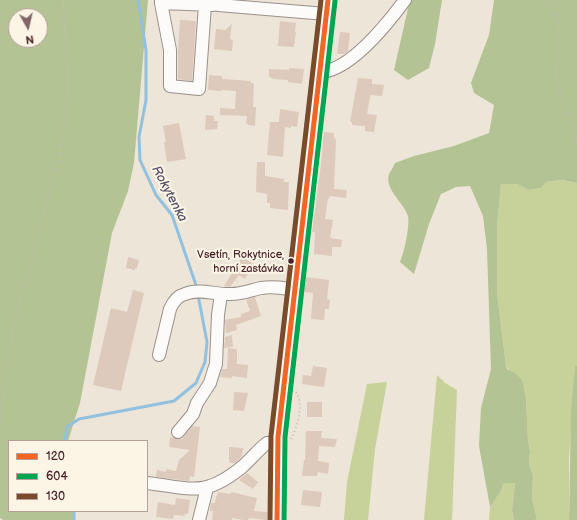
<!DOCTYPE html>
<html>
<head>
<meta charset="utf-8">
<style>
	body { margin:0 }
	#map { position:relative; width:577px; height:520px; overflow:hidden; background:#ede5d7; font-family:"Balsamiq Sans",sans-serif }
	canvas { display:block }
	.legend { position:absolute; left:8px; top:440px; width:140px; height:72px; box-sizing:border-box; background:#fcf5e5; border:1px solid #b59f9b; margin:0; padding:5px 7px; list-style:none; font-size:12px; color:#4a1f2b }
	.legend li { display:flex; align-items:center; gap:8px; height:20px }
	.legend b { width:20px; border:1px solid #b59f9b }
	.north { position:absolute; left:8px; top:8px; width:40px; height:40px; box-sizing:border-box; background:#fcf5e5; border:1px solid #b59f9b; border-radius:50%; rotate:172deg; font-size:11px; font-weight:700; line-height:16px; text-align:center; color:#4a1f2b }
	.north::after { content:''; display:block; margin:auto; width:14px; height:18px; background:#836467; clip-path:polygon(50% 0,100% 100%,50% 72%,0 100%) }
</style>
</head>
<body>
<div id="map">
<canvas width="577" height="520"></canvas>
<ul class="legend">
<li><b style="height:5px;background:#f26522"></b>120</li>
<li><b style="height:5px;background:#00a651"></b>604</li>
<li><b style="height:5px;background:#7a4b2a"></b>130</li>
</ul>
<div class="north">N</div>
</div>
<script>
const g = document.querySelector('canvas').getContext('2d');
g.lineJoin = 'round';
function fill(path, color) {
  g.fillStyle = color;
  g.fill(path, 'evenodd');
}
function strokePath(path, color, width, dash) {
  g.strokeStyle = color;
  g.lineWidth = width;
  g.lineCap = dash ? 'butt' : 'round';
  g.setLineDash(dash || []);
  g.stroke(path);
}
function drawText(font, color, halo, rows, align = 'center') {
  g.font = font + ' "Balsamiq Sans",sans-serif';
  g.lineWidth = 4;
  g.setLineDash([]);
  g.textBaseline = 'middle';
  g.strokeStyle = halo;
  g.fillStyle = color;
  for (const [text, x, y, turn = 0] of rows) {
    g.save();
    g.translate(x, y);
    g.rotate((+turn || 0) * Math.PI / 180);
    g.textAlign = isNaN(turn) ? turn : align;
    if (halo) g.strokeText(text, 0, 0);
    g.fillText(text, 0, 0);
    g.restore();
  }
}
const green = new Path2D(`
	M562 180 577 183V366H575L569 458V520H537L532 498 533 476 529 463 530 452 528 440 526 398 515 373 511 372 506 366 497 293V227L501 184H517L529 190 541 188 546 182Z
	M437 375 445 383 457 390 452 520H424Z
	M387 382 375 449 368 520H344L347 482 367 384Z
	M504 483H515L512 510 514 520H489L490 507 501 491Z`);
const forest = new Path2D(`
	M0 0H148L134 163 128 191 112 233 80 403 68 441H9V511H73V520H3L0 518ZM16 16H40V40H16Z
	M410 0H442L435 44 429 68 408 80 394 70Z
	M494 0H577V183L562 180 546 182 541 188 529 190 517 184H501L497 227V293L506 366 507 369 515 373 522 380 526 398 528 440 530 452 529 463 533 476 532 498 537 520H514L512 510 515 483H504L501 491 490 507 479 446 481 408 491 369 487 249 483 216 470 186 456 187 441 194 429 224 414 274 400 262C404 253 410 226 408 216 404 203 384 189 389 174 391 171 393 167 395 163L414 156 454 146 489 133 494 105 474 93 471 83 489 35Z
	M575 366H577V520H569L571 411Z`);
const stream = new Path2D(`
	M138 0 146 50V100L139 137 140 160 156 195 172 215 197 288
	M65 441 67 427 79 419 174 401 196 383 205 362 207 342 198 295
	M74 520V511`);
const building = new Path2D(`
	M180 20 196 21 192 81 178 79V51Z
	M280 21 296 23 295 32H296L294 47 278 46Z
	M232 24 230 38 233 41 232 51 214 49 216 29 225 30Z
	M340 32 350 33 348 51 344 54H337Z
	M289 68 304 69 302 84 288 82V80L273 79 269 76V69L289 70Z
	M209 75 222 76V79H224L251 81V83H254L253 107H256L255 126 249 125 246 123 247 116 220 115V108L235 109 236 91 221 90V91L208 90Z
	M358 78 372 79V84L384 85 382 96 370 95V97L367 114 377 115 374 132 365 131V126L352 125V122H350Z
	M280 109 299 112 297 127 291 126V128L285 127 283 157 267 155 270 122H279Z
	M206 115 214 116V121H218L217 129 205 130Z
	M179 123 186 159 167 162 164 142H166L163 126Z
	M324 132 334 133V138L336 139 334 189 347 190 346 198 330 196 329 199 328 198 325 219 333 220 330 238 342 240 341 247H332V256L314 254 315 232H312L321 164Z
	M257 162H265V176L284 179V182H289L288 210 270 208V203H267V194L256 192Z
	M128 257 139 260 137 268H135V270L126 268Z
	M242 257 254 264 245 279 239 275 230 287 224 286Z
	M306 277 329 280 327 299 330 300 329 309H325L324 320 311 319 313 293 304 292Z
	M133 290 144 293 121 391 93 385 111 308 127 312Z
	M255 297 261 316 236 325 237 330 226 333 225 320 241 317V314L250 311 246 300Z
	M232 335 233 347 224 348 225 337Z
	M228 348 237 349V364L248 365 247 378 232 376V378L220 377 222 369H227Z
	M313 366 327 368 324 387 302 384 303 375 311 376Z
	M234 392 248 393 244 411 233 410Z
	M307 402H322V417H307Z
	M192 426 200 427 194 477 190 476 189 481 156 477 157 470 166 472V469L176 471 179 460 190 450 169 447 170 437 182 439Z
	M306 431H322L321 438 337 439 335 447 319 446 318 461 329 463 328 474 318 472 317 476H302L304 460H305Z
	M229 447 243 448 242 456 235 463H230L229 461Z
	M247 473 258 482 253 489 239 480Z
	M303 490 322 492 320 507 301 505Z
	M218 492 231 494V492L257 498 254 511 267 512V520L249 518 248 520H243L232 518V520H212L213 511H210L211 503H215L216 496 217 497Z
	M176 498 190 500 188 514H185L184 516 174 515 173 519 156 517 158 502 175 505Z`);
const path = new Path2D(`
	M549 0 559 26 556 79 577 143
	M0 422 14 321 58 165 69 88 63 0
	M291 439C298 425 304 406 296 392`);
const minor = new Path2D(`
	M161 0V3L213 5
	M218 0V5L326 14
	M161 3 170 50V86L199 89 205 5
	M320 72C350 71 388 23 405 0
	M159 355 170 309C173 302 177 296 185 294 199 288 216 295 231 294 242 294 251 290 261 288 273 286 284 288 295 290
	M178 432 193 414 197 403 210 383 213 373 216 364 218 315 221 294
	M147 483C191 488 204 498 242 467 251 459 258 450 267 443H278
	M199 520 207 488`);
const major = new Path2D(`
	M277 520 278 437 328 0`);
const bus1 = new Path2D(`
	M277 520 278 437 328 0`);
const bus2 = new Path2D(`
	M284 520 285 437 335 1`);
const bus3 = new Path2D(`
	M270 520 271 436 321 0`);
const markers = [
	[291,261,3.5,"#4a1f2b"]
];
const busNames = [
	["Vsetín, Rokytnice,",284,255],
	["horní zastávka",284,269]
];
const waterNames = [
	["Rokytenka",169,194,62]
];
fill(green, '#c6d29a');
fill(forest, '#b3c394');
strokePath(stream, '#92c1df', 3);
fill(building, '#ddcabc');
strokePath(minor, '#9a908b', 14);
strokePath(major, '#9a908b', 18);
strokePath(path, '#c3bdbc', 2, [1, 3]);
strokePath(minor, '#fcfbf9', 12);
strokePath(major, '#fcfbf9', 16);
strokePath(bus1, '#f26522', 5);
strokePath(bus2, '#00a651', 5);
strokePath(bus3, '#7a4b2a', 5);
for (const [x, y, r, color] of markers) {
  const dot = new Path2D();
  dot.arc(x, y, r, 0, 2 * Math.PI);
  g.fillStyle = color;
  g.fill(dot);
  strokePath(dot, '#fcf5e5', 1.5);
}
drawText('11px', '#4a1f2b', '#fcf5e5', busNames, 'right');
drawText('italic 13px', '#56526b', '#fcf5e5', waterNames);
</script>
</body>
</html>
